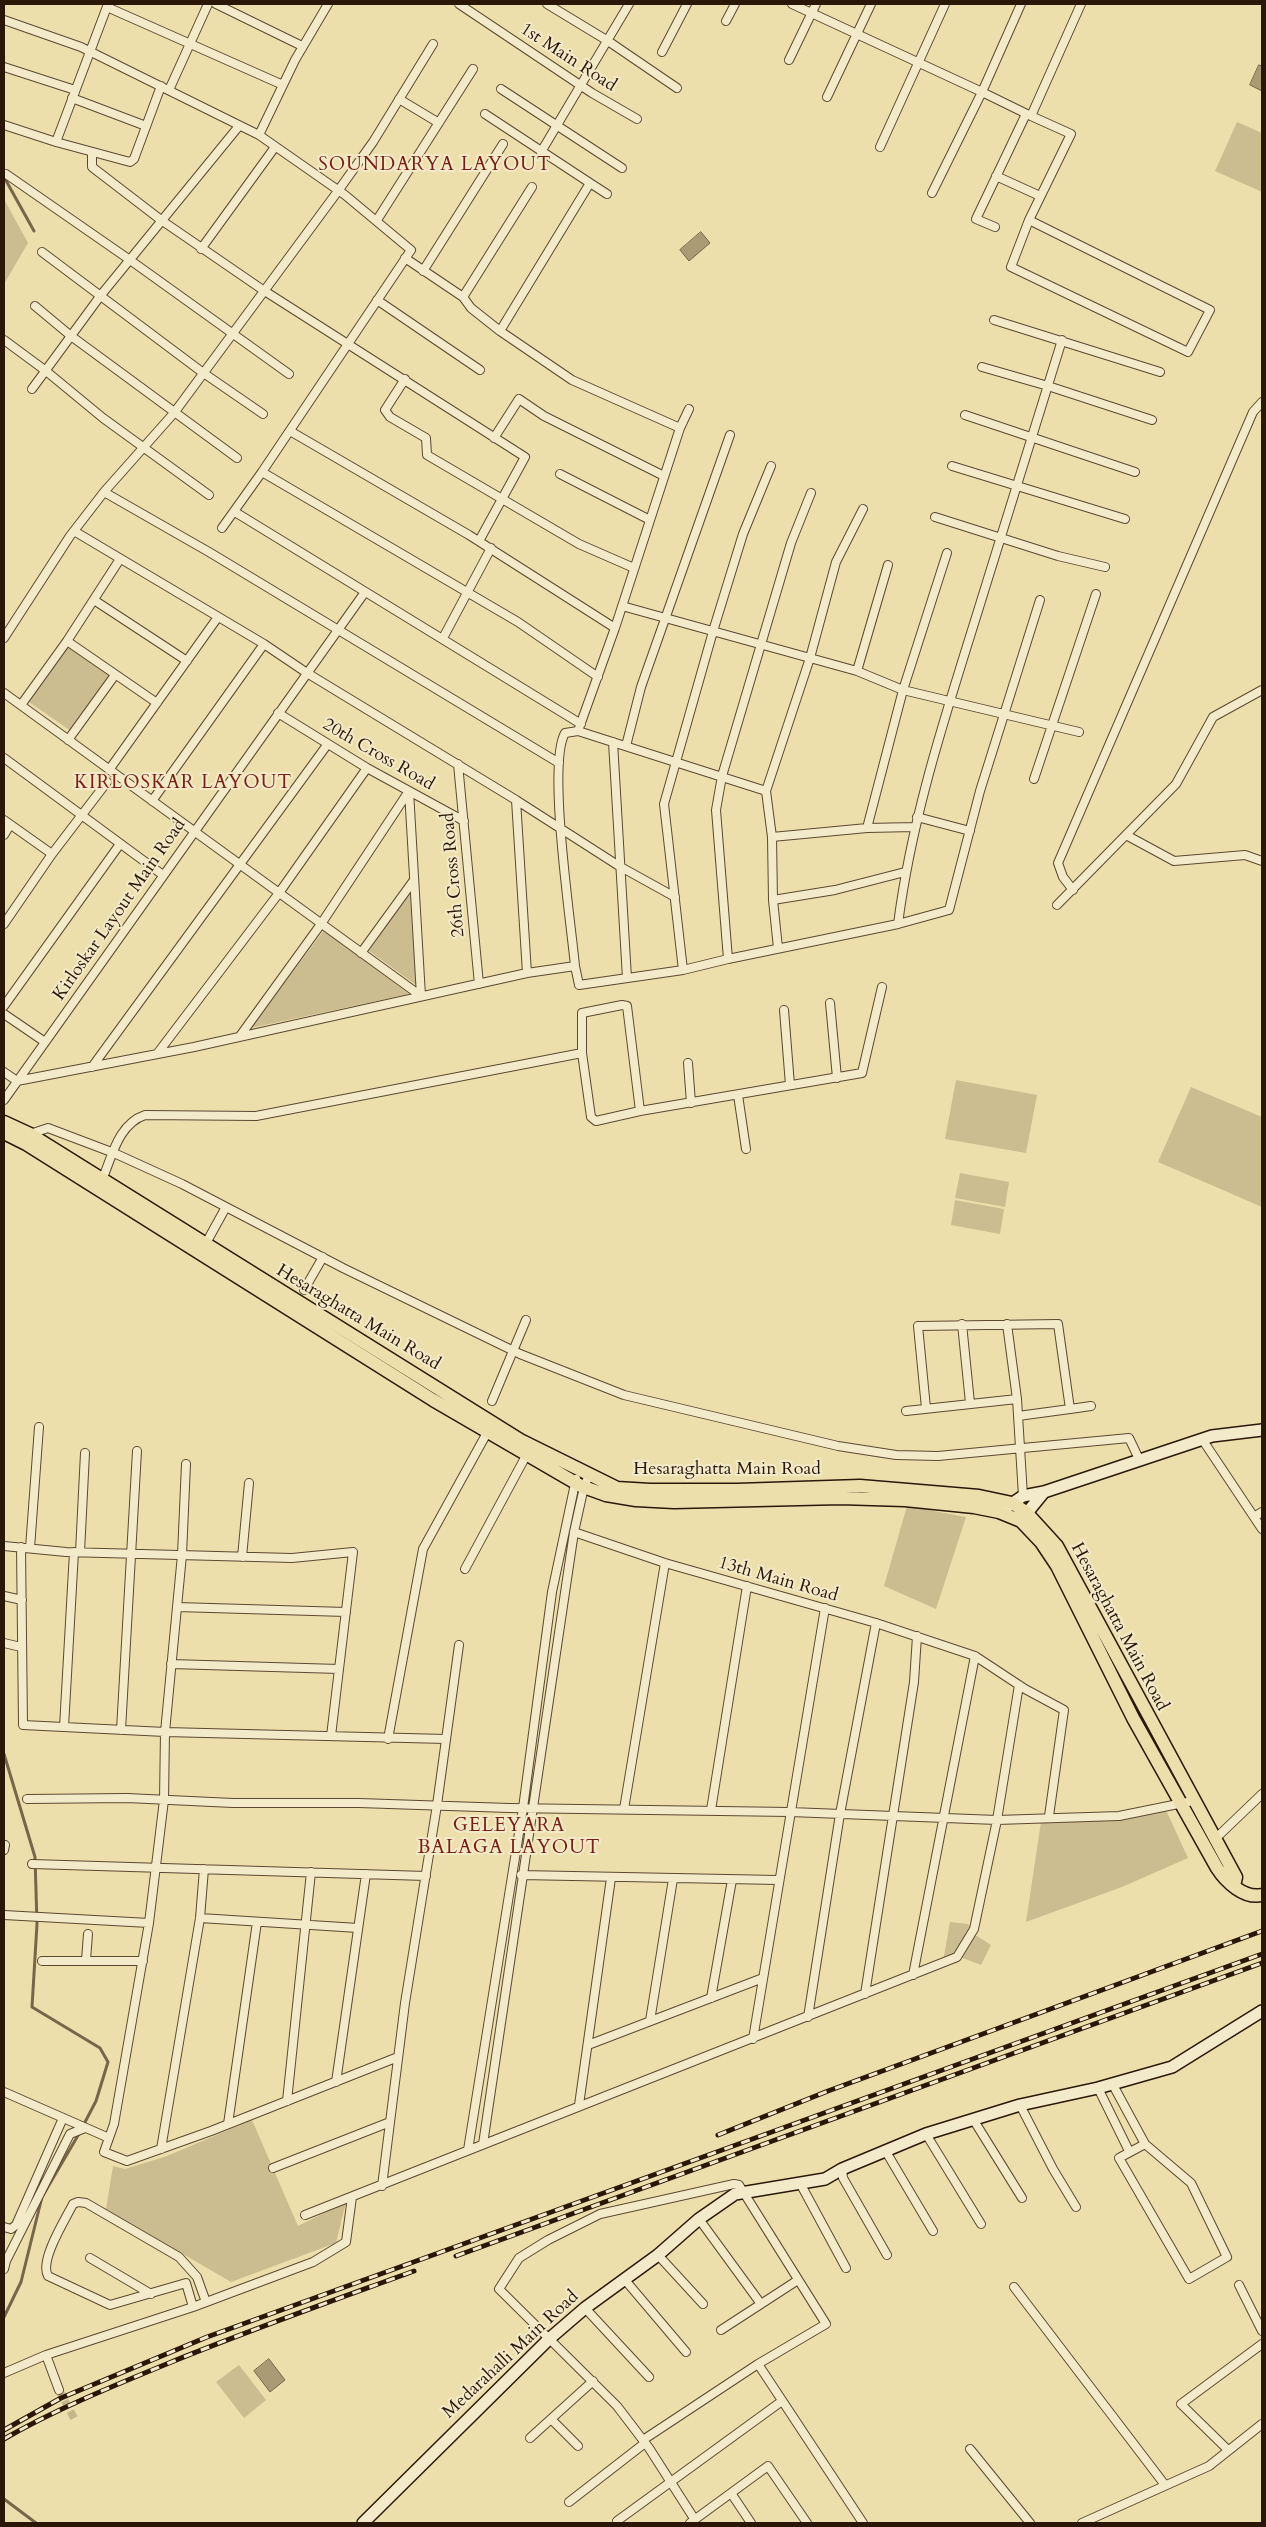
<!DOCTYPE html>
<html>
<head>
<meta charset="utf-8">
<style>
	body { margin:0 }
	#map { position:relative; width:1266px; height:2527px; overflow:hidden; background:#eddfac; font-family:Cardo,serif }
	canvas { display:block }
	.frame { position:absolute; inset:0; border:5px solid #2a1708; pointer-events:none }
</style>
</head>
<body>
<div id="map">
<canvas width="1266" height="2527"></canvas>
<div class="frame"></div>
</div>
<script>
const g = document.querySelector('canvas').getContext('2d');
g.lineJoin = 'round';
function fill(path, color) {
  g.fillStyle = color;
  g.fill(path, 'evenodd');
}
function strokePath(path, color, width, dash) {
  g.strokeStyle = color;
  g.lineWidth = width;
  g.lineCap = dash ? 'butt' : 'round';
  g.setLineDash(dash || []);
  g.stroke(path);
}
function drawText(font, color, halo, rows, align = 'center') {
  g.font = font + ' Cardo,serif';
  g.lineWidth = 4;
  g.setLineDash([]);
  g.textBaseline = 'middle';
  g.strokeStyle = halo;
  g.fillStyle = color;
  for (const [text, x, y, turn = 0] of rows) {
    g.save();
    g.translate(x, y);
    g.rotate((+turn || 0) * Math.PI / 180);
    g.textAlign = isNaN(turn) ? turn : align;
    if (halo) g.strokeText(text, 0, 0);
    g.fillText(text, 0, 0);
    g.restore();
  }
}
const green = new Path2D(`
	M1237 122 1262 133V192L1215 171Z
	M4 199 28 243 4 284Z
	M69 645 111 675 71 731 29 702Z
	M411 890 416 985 369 951Z
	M324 930 409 994 251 1028Z
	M956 1080 1037 1095 1026 1153 945 1139Z
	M1191 1087 1262 1117V1207L1158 1162Z
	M960 1173 1009 1182 1005 1207 955 1198Z
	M955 1200 1004 1209 1000 1234 951 1225Z
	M907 1506 966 1517 936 1609 884 1586Z
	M1165 1808 1188 1858 1122 1887 1026 1922 1041 1822 1121 1820Z
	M950 1922 968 1924 972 1929 956 1955 943 1961Z
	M974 1934 991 1945 981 1965 960 1957Z
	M252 2120 298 2226 346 2202 336 2243 231 2282 106 2209 113 2166 125 2169 167 2156Z
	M239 2365 266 2400 244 2418 216 2382Z`);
const water = new Path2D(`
	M1259 65 1262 66V91L1250 85Z
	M701 232 710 243 689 261 680 250Z
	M269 2359 285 2380 270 2392 254 2371Z`);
const stream = new Path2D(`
	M4 177 34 231
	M4 1754 35 1857 37 1924 32 2007 100 2048 108 2062 96 2101 83 2126
	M4 2317 21 2282 42 2197 80 2132
	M4 2499 36 2523`);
const streetTunnel = new Path2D(`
	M59 2390 75 2420`);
const street = new Path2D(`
	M216 4 302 46
	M459 4 592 93 637 119
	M547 4 608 41 677 88
	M792 4 982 92 932 193
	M1021 4 982 92 1031 116 1081 4
	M107 7 283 85
	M4 20 81 47 259 135 345 195 411 250 262 472 222 528
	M726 21 735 4
	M662 52 687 4
	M789 60 816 4
	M4 67 75 90
	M501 89 622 168
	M169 90 208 4
	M827 97 871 4
	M72 98 146 126
	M399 99 439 123
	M485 114 590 183 500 331
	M4 125 56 142 130 162 134 159 161 86
	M259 135 295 60 328 4
	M56 142 108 4
	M880 147 945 4
	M92 152V167L161 220 263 290 525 457 479 541
	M541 152 629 4
	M6 174 130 260 289 374
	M996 176 1040 196
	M590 183 607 194
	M377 220 473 69
	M1029 220 1011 267 1188 352 1210 310 1029 220 1071 134 1031 116
	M995 227 976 219 1026 114
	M201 249 275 147
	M42 252 202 372 263 414
	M405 258 463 297 471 308 500 331 572 380 680 428
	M423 271 503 144
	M463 297 532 187
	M377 300 480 370
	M35 306 71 336 237 458
	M994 320 1160 372
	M4 340 46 371 103 418 209 495
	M982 367 1048 386 1152 420
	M405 379 385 410 390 417 426 438 427 455 579 544 634 568
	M32 389 101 295 239 126
	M689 409 680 428 615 628 578 731 565 733C547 764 571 922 575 966L579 985 683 970 728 959 898 924 949 910 980 791 1040 600
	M965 415 1135 472
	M290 431 469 535 615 628
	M494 438 519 399 544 416 664 476
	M952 466 1125 519
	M262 472 518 622 598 677
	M560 474 650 520
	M104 492 209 552 559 763
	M235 512 581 724
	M935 517 1058 556 1105 567
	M74 531 264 644 307 673 516 800 527 973
	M94 600 187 661
	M622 606 857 671 903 690 1079 732
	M4 638 70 536 104 492 174 413 338 191 373 142 433 44
	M443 638 491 548
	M67 641 157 703
	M857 671 888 565
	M4 693 421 996
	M21 705 67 641 120 559
	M278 713 367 768 464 821
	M578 731 766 791
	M68 740 115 675
	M613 742 627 978
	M626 746 641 687 730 435
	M4 758 163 875
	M458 764 479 984
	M109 770 218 617
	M1034 779 1096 594
	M409 791 421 996
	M516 800 619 866 675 897
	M152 801 264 644
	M917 817 970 831
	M4 820 52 854
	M867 828 903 690 947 553
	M4 835 10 825
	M1126 835 1174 861 1245 855 1262 861
	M772 837 867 828 914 827
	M1073 890 1063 877 1058 863 1253 412 1262 402
	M773 900 835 890 905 872
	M1057 905 1176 784 1213 717 1262 690
	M4 924 52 854 107 782
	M898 924C912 816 945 717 977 614 1006 523 1033 431 1062 340
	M778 948 773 900 772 837 766 791 810 658 836 562 863 509
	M361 953 414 880
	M728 959 716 810 722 776 791 543 811 493
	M683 970 664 804 714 628 743 534 771 466
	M830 1003 837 1078
	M4 1006 120 844
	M784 1010 790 1085
	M4 1014 45 1042
	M240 1036 321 924 409 791
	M157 1054 279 893 367 768
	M688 1063 691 1103
	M92 1067 327 745
	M4 1072 17 1081 194 1047 527 973 575 966
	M738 1095 746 1149
	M4 1100 365 592
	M640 1111 627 1006 622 1005 582 1013V1053L591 1117 596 1121 640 1111 862 1073 882 987
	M30 1134 48 1128 114 1153 182 1184 343 1268 520 1354 624 1395 838 1446 896 1455 938 1456 1129 1438 1139 1459
	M102 1180C112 1157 118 1124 145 1115L256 1116 582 1053
	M205 1245 226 1207
	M304 1290 323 1257
	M962 1324 970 1403
	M1007 1324 1017 1399 1023 1496
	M492 1401 526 1320
	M926 1408 918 1326 1058 1324 1070 1409 1018 1416
	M1070 1409 1091 1406
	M906 1411 1017 1399
	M1202 1439 1262 1529
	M186 1464 182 1555 165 1732 164 1800 149 1923 114 2124 104 2152 127 2161 211 2131 398 2057
	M1254 1517 1262 1512
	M574 1532 665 1563 876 1623 975 1656 1025 1689 1064 1710 1049 1816
	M4 1546 66 1552 292 1558 353 1552 331 1736
	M21 1547 23 1725 165 1732 446 1739
	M30 1548 39 1427
	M80 1552 85 1453
	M242 1557 249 1483
	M465 1569 527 1454
	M4 1596 22 1600
	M177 1607 346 1612
	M4 1643 21 1647
	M171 1664 339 1669
	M64 1727 74 1552
	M121 1730 137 1451
	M388 1739 423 1549 488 1431
	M27 1799 127 1798 233 1803H359L509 1808 790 1812 997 1820 1119 1816 1193 1801
	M624 1809 665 1563
	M711 1810 747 1586
	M1214 1840 1262 1794
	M4 1850 5 1845
	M32 1864 426 1876
	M521 1875 778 1880
	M4 1915 149 1923
	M200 1918 358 1928
	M86 1960 88 1934
	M42 1961H143
	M913 1975 975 1656
	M865 1994 914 1682 917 1636
	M711 1998 732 1880
	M808 2017 840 1814 876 1623
	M650 2021 673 1879
	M753 2039 825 1608
	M588 2045 763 1978
	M336 2082 366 1874
	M1113 2085 1145 2144 1191 2183 1227 2257 1189 2279 1119 2158 1145 2144
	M1098 2088 1129 2151
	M4 2092 109 2138
	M287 2101 311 1872
	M579 2105 611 1878
	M1020 2105 1053 2169 1076 2207
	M973 2119 1022 2198
	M228 2124 257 1922
	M926 2134 981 2224
	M483 2144 574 1532 584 1487 589 1475
	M161 2149 200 1918 204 1869
	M468 2150 523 1808 552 1592 576 1479
	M885 2150 933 2231
	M273 2168 390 2122
	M842 2169 843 2178 887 2255
	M800 2183 846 2268
	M382 2186 405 2003 437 1805 459 1645
	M305 2215 957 1957 974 1929 997 1820 1019 1685
	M699 2219 761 2304
	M4 2227 11 2229 16 2225 63 2118
	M658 2255 703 2304
	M90 2258 151 2294
	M4 2269 6 2261 70 2134 85 2128
	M625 2280 686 2352
	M1239 2285 1262 2331
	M1014 2287 1165 2485
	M193 2307 186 2283 110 2305 48 2276C39 2261 65 2220 73 2204L78 2202 86 2203 179 2257 197 2277 206 2302
	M585 2308 649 2377
	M721 2330 798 2280
	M46 2355 59 2390
	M4 2373 46 2355 193 2307 313 2262 346 2242 352 2197
	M551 2419 578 2446
	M530 2438 593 2381
	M643 2440 758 2364
	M970 2449 1030 2523
	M1228 2450 1181 2404 1262 2344
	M731 2493 751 2523
	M569 2502 645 2443
	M695 2520 649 2448 617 2406 499 2289 519 2258 548 2240 600 2214 734 2184 739 2185 826 2324 758 2364 863 2523
	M617 2521 782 2401
	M690 2523 768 2466 807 2523
	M1082 2523 1209 2466 1262 2424`);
const secondary = new Path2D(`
	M1007 1507 1023 1496 1044 1492 1212 1436 1262 1430
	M1022 1519 1044 1492
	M363 2523 549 2339 585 2308 658 2255 699 2219 735 2194 825 2179 842 2169 926 2134 1020 2105 1098 2088 1172 2067 1262 2011`);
const primary = new Path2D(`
	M4 1122 30 1134 522 1441 617 1488 650 1490H737L860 1486 979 1496 1012 1503 1026 1512 1057 1546 1236 1877 1234 1886
	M4 1133 26 1144 433 1400 581 1486 606 1495 636 1500 674 1502 840 1498 905 1500 974 1507 999 1512 1021 1521 1041 1542 1057 1566 1133 1718 1217 1868C1226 1882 1244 1899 1262 1895`);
const rail = new Path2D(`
	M718 2135 828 2091 1262 1931
	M456 2256 1262 1963
	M4 2430 61 2398 207 2337 1262 1954
	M4 2439C56 2409 113 2386 169 2363 250 2330 332 2301 414 2271`);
const streetNames = [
	["1st Main Road",568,58,33],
	["20th Cross Road",378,755,30],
	["26th Cross Road",454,875,-95],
	["Kirloskar Layout Main Road",120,910,-55],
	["Hesaraghatta Main Road",358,1318,31],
	["Hesaraghatta Main Road",727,1470],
	["13th Main Road",778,1580,16],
	["Hesaraghatta Main Road",1119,1627,62],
	["Medarahalli Main Road",511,2355,-43]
];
const neighbourhoodNames = [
	["SOUNDARYA LAYOUT",435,166],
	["KIRLOSKAR LAYOUT",183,784],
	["GELEYARA",509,1827],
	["BALAGA LAYOUT",509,1849]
];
fill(green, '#ccbd90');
fill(water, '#ab9b74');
strokePath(water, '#776649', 1);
strokePath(stream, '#776649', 3);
strokePath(streetTunnel, '#c6b78b', 8, [8, 4]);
strokePath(street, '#5b4931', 10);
strokePath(secondary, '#2a1708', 14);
strokePath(primary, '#2a1708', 15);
strokePath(street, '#f3eac9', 8);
strokePath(secondary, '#f3eac9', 11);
strokePath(primary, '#eddfac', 12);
strokePath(rail, '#2a1708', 5);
strokePath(rail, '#f3eac9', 3, [9]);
drawText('18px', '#2a1708', '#f3eac9', streetNames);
g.letterSpacing = '1px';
drawText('19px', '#7a1f14', '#f3eac9', neighbourhoodNames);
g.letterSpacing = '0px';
</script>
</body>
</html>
